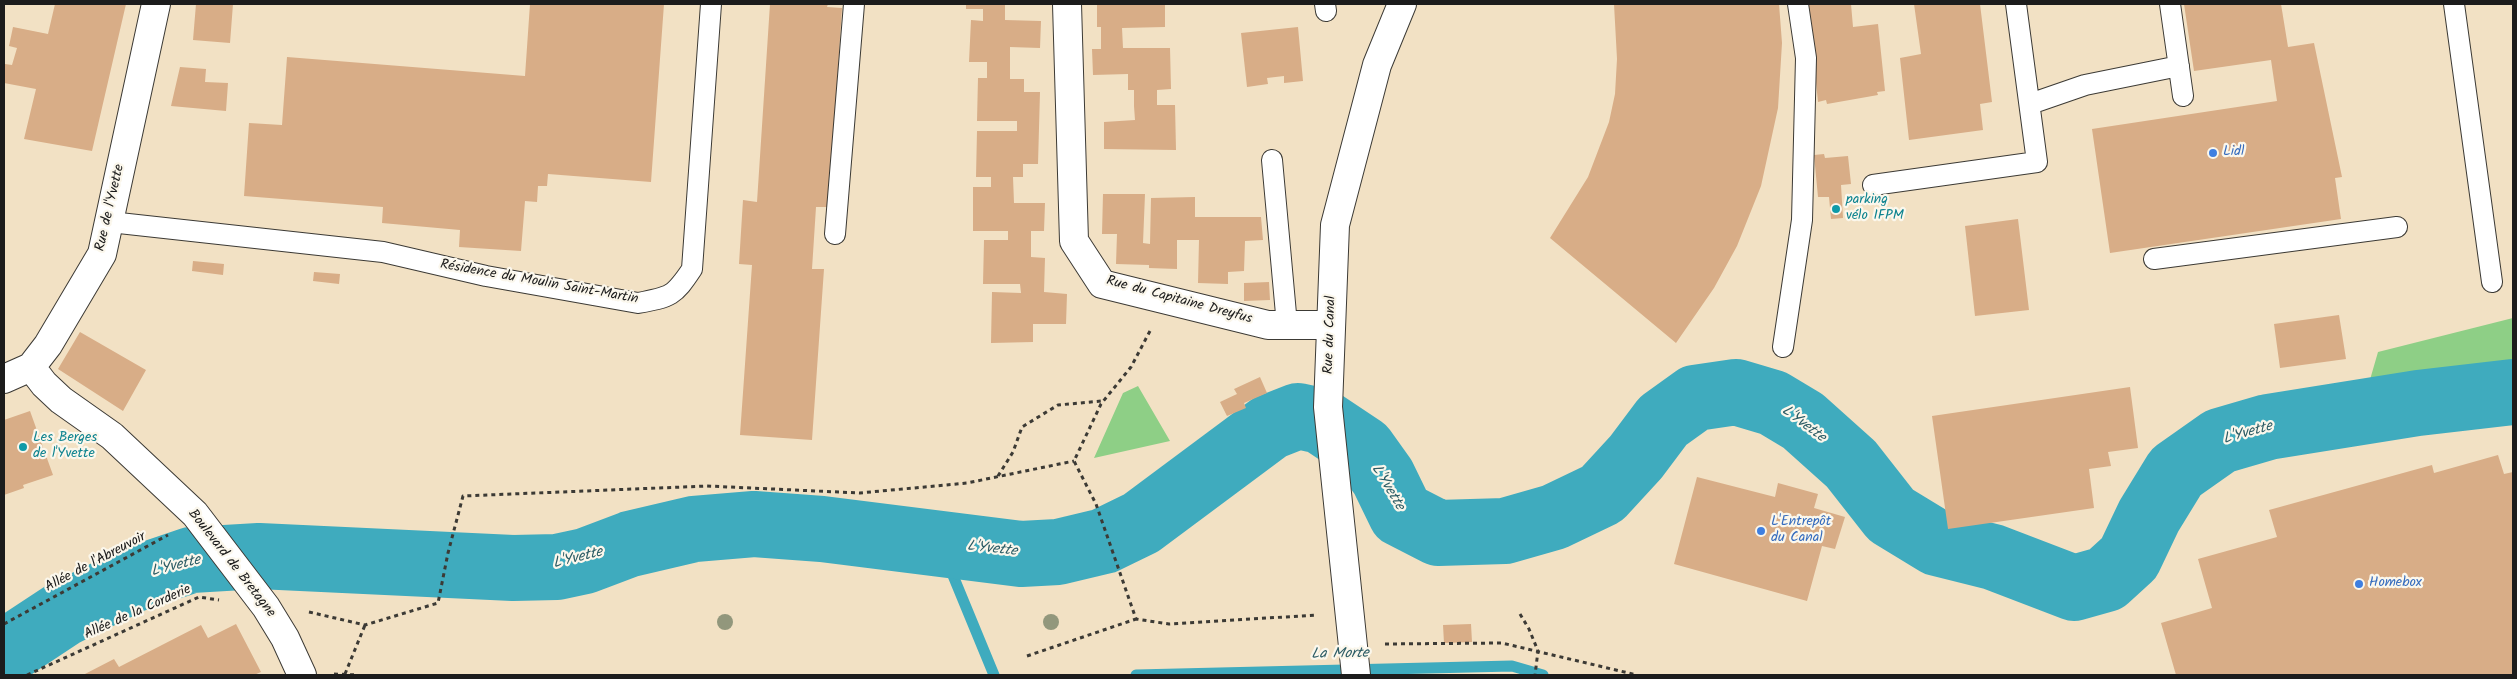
<!DOCTYPE html>
<html>
<head>
<meta charset="utf-8">
<style>
	body { margin:0 }
	#map { position:relative; width:2517px; height:679px; overflow:hidden; background:#f2e1c4; font-family:Kalam,sans-serif }
	canvas { display:block }
	.frame { position:absolute; inset:0; border:5px solid #1c1c1c; pointer-events:none }
</style>
</head>
<body>
<div id="map">
<canvas width="2517" height="679"></canvas>
<div class="frame"></div>
</div>
<script>
const g = document.querySelector('canvas').getContext('2d');
g.lineJoin = 'round';
function fill(path, color) {
  g.fillStyle = color;
  g.fill(path, 'evenodd');
}
function strokePath(path, color, width, dash) {
  g.strokeStyle = color;
  g.lineWidth = width;
  g.lineCap = dash ? 'butt' : 'round';
  g.setLineDash(dash || []);
  g.stroke(path);
}
function drawText(font, color, halo, rows, align = 'center') {
  g.font = font + ' Kalam,sans-serif';
  g.lineWidth = 4.5;
  g.setLineDash([]);
  g.textBaseline = 'middle';
  g.strokeStyle = halo;
  g.fillStyle = color;
  for (const [text, x, y, turn = 0] of rows) {
    g.save();
    g.translate(x, y);
    g.rotate((+turn || 0) * Math.PI / 180);
    g.textAlign = isNaN(turn) ? turn : align;
    if (halo) g.strokeText(text, 0, 0);
    g.fillText(text, 0, 0);
    g.restore();
  }
}
const green = new Path2D(`
	M2513 318V381L2367 405V390L2378 352Z
	M1138 386 1170 441 1094 458 1123 393Z`);
const stream = new Path2D(`
	M940 544 994 675
	M1136 675 1512 666 1543 675`);
const river = new Path2D(`
	M4 653 63 614 132 580 191 560 259 556 513 568 557 567 585 561 630 544 694 529 754 524 822 529 1021 554 1058 552 1104 541 1141 523 1270 427 1298 416 1321 421 1363 449 1383 477 1401 514 1438 533 1505 531 1554 517 1602 494 1636 457 1663 421 1695 398 1736 392 1773 403 1803 421 1851 464 1891 515 1937 543 1993 557 2074 588 2106 579 2129 558 2149 516 2176 472 2220 441 2268 427 2418 403 2513 392`);
const building = new Path2D(`
	M55 4H126L92 151 24 139 36 89 4 83 5 64 12 65 17 48 9 46 13 27 48 34Z
	M196 4H233L230 43 193 40Z
	M530 4H664L651 182 548 174 547 186H538L537 202 525 201 521 251 459 247 460 230 382 223 383 207 244 196 249 123 282 125 287 57 525 76Z
	M770 4H828L827 7 842 8 829 207H816L812 269H824L812 440 740 435 752 265 739 264 743 200 757 202Z
	M966 4H1005V20L1041 21 1040 48 1010 47V79H1024V92H1040L1038 164H1023V177H1013L1014 203H1045L1044 231H1031V257L1045 258 1044 292 1067 294 1066 324H1033V342L991 343 992 292 1021 293 1020 284H983L984 240H1008V231H973V187H991V177H976L977 131H1017V121H977L978 78H987V62H969L971 20 983 21V9H966Z
	M1097 4H1165V27L1122 28 1123 48H1170L1171 89 1157 90V105H1175L1176 150 1104 149V122L1135 120 1134 106V90H1128V74L1093 75 1092 49H1101V27H1097Z
	M1614 4H1779L1782 43 1778 108 1761 186 1737 246 1714 288 1676 343 1550 238 1588 177 1609 122 1615 94 1617 59Z
	M1808 4H1851L1853 27 1878 24 1885 91 1877 92 1878 95 1827 104 1826 100 1818 102Z
	M1914 4H1980L1992 102 1980 104 1983 130 1909 140 1900 58 1921 54Z
	M2184 4H2281L2288 47 2314 43 2342 177 2335 178 2341 219 2110 253 2092 129 2277 101 2271 60 2194 71Z
	M1298 27 1303 81 1284 83V76L1267 78 1268 84 1247 87 1241 33Z
	M180 67 206 69 205 82 228 83 226 111 171 106Z
	M1824 154 1825 158 1848 156 1851 184 1841 185 1843 218 1831 219 1829 197H1818L1814 155Z
	M1103 194H1145L1143 243 1150 244 1151 198 1195 197V217H1261L1263 240 1245 241 1244 271 1228 272V284L1198 283 1199 240H1177V269L1149 268V265L1116 264 1117 234H1102Z
	M2018 219 2029 310 1975 316 1965 226Z
	M193 261 224 264 223 275 192 271Z
	M314 272 340 274 339 284 313 281Z
	M1269 282 1270 300 1244 301V283Z
	M2339 315 2346 359 2280 368 2274 324Z
	M80 332 146 370 123 411 58 369Z
	M1260 377 1267 393 1244 403 1246 408 1227 416 1220 402 1237 394 1234 389Z
	M2130 387 2138 448 2108 452 2111 466 2089 469 2094 508 1948 529 1932 416Z
	M30 411 53 475 23 485 24 488 4 495V420Z
	M2498 455 2504 474 2513 472V675H2176L2161 623 2212 608 2198 559 2277 537 2269 510 2432 465 2434 473Z
	M1697 477 1775 497 1778 483 1818 494 1814 508 1845 517 1835 549 1822 546 1807 601 1674 564Z
	M236 624 261 672 254 675H83L114 659 119 667 201 625 208 638Z
	M1471 624 1472 642 1444 643 1443 625Z`);
const path = new Path2D(`
	M1150 331 1131 367 1101 404 1074 461 1096 504 1136 619 1169 624 1317 615
	M998 476 1013 452 1022 427 1058 405 1102 401
	M309 612 365 625 438 603 448 553 463 496 707 486 860 493 967 483 1074 461
	M1520 614 1529 629 1538 651 1535 675
	M4 624 168 535
	M1385 644 1502 643 1637 675
	M1027 656 1136 619
	M334 674 358 675
	M345 674 365 625
	M27 675 199 597 219 600`);
const service = new Path2D(`
	M1325 4 1326 11
	M2170 4 2183 96
	M2454 4 2492 282
	M2030 104 2085 85 2179 66
	M1272 160 1287 325
	M1873 185 2037 162 2016 4
	M110 222 383 252 486 276 638 303C671 297 674 296 692 269L711 4
	M835 234 854 4
	M2154 259 2397 227
	M1783 347 1802 220 1806 58 1798 4`);
const minor = new Path2D(`
	M1067 4 1074 241 1102 284 1268 325H1331
	M31 367 44 384 61 400 112 436 195 514 266 607 285 638 302 675
	M4 379 31 367 48 345 102 254 156 4`);
const tertiary = new Path2D(`
	M1356 675 1328 407 1335 225 1377 65 1402 4`);
const trees = [
	[725,622],
	[1051,622]
];
const markers = [
	[2213,153,5,"#3f7fe0"],
	[1836,209,5,"#0f9aa8"],
	[23,447,5,"#0f9aa8"],
	[1761,531,5,"#3f7fe0"],
	[2359,584,5,"#3f7fe0"]
];
const shopNames = [
	["Lidl",2223,153],
	["L'Entrepôt",1771,523],
	["du Canal",1771,539],
	["Homebox",2369,584]
];
const cultureNames = [
	["parking",1846,201],
	["vélo IFPM",1846,217],
	["Les Berges",33,439],
	["de l'Yvette",33,455]
];
const streetNames = [
	["Rue de l'Yvette",111,208,-77],
	["Résidence du Moulin Saint-Martin",539,283,10],
	["Rue du Capitaine Dreyfus",1179,301,15],
	["Rue du Canal",1331,335,-88],
	["Allée de l'Abreuvoir",96,563,-28],
	["Boulevard de Bretagne",231,564,52],
	["Allée de la Corderie",138,613,-24]
];
const waterNames = [
	["L'Yvette",1803,425,37],
	["L'Yvette",2248,434,-16],
	["L'Yvette",1387,488,59],
	["L'Yvette",992,550,6],
	["L'Yvette",578,559,-14],
	["L'Yvette",176,567,-14],
	["La Morte",1340,655,-1]
];
fill(green, '#8ecf86');
strokePath(stream, '#3fabbe', 11);
strokePath(river, '#3fabbe', 66);
fill(building, '#d8ad87');
strokePath(service, '#3c3a35', 22);
strokePath(minor, '#3c3a35', 30);
strokePath(tertiary, '#3c3a35', 30);
strokePath(path, '#3c3a35', 3, [4, 4]);
strokePath(service, '#fff', 20);
strokePath(minor, '#fff', 28);
strokePath(tertiary, '#fff', 28);
g.fillStyle = '#92977c';
for (const [x, y] of trees) {
  g.beginPath();
  g.arc(x, y, 8, 0, 2 * Math.PI);
  g.fill();
}
for (const [x, y, r, color] of markers) {
  const dot = new Path2D();
  dot.arc(x, y, r, 0, 2 * Math.PI);
  g.fillStyle = color;
  g.fill(dot);
  strokePath(dot, '#fbf7ec', 2);
}
drawText('14px', '#366cbe', '#fbf7ec', shopNames, 'left');
drawText('14px', '#0d838f', '#fbf7ec', cultureNames, 'left');
drawText('14px', '#1c1c1c', '#fbf7ec', streetNames);
drawText('italic 15px', '#2c5c65', '#fbf7ec', waterNames);
</script>
</body>
</html>
